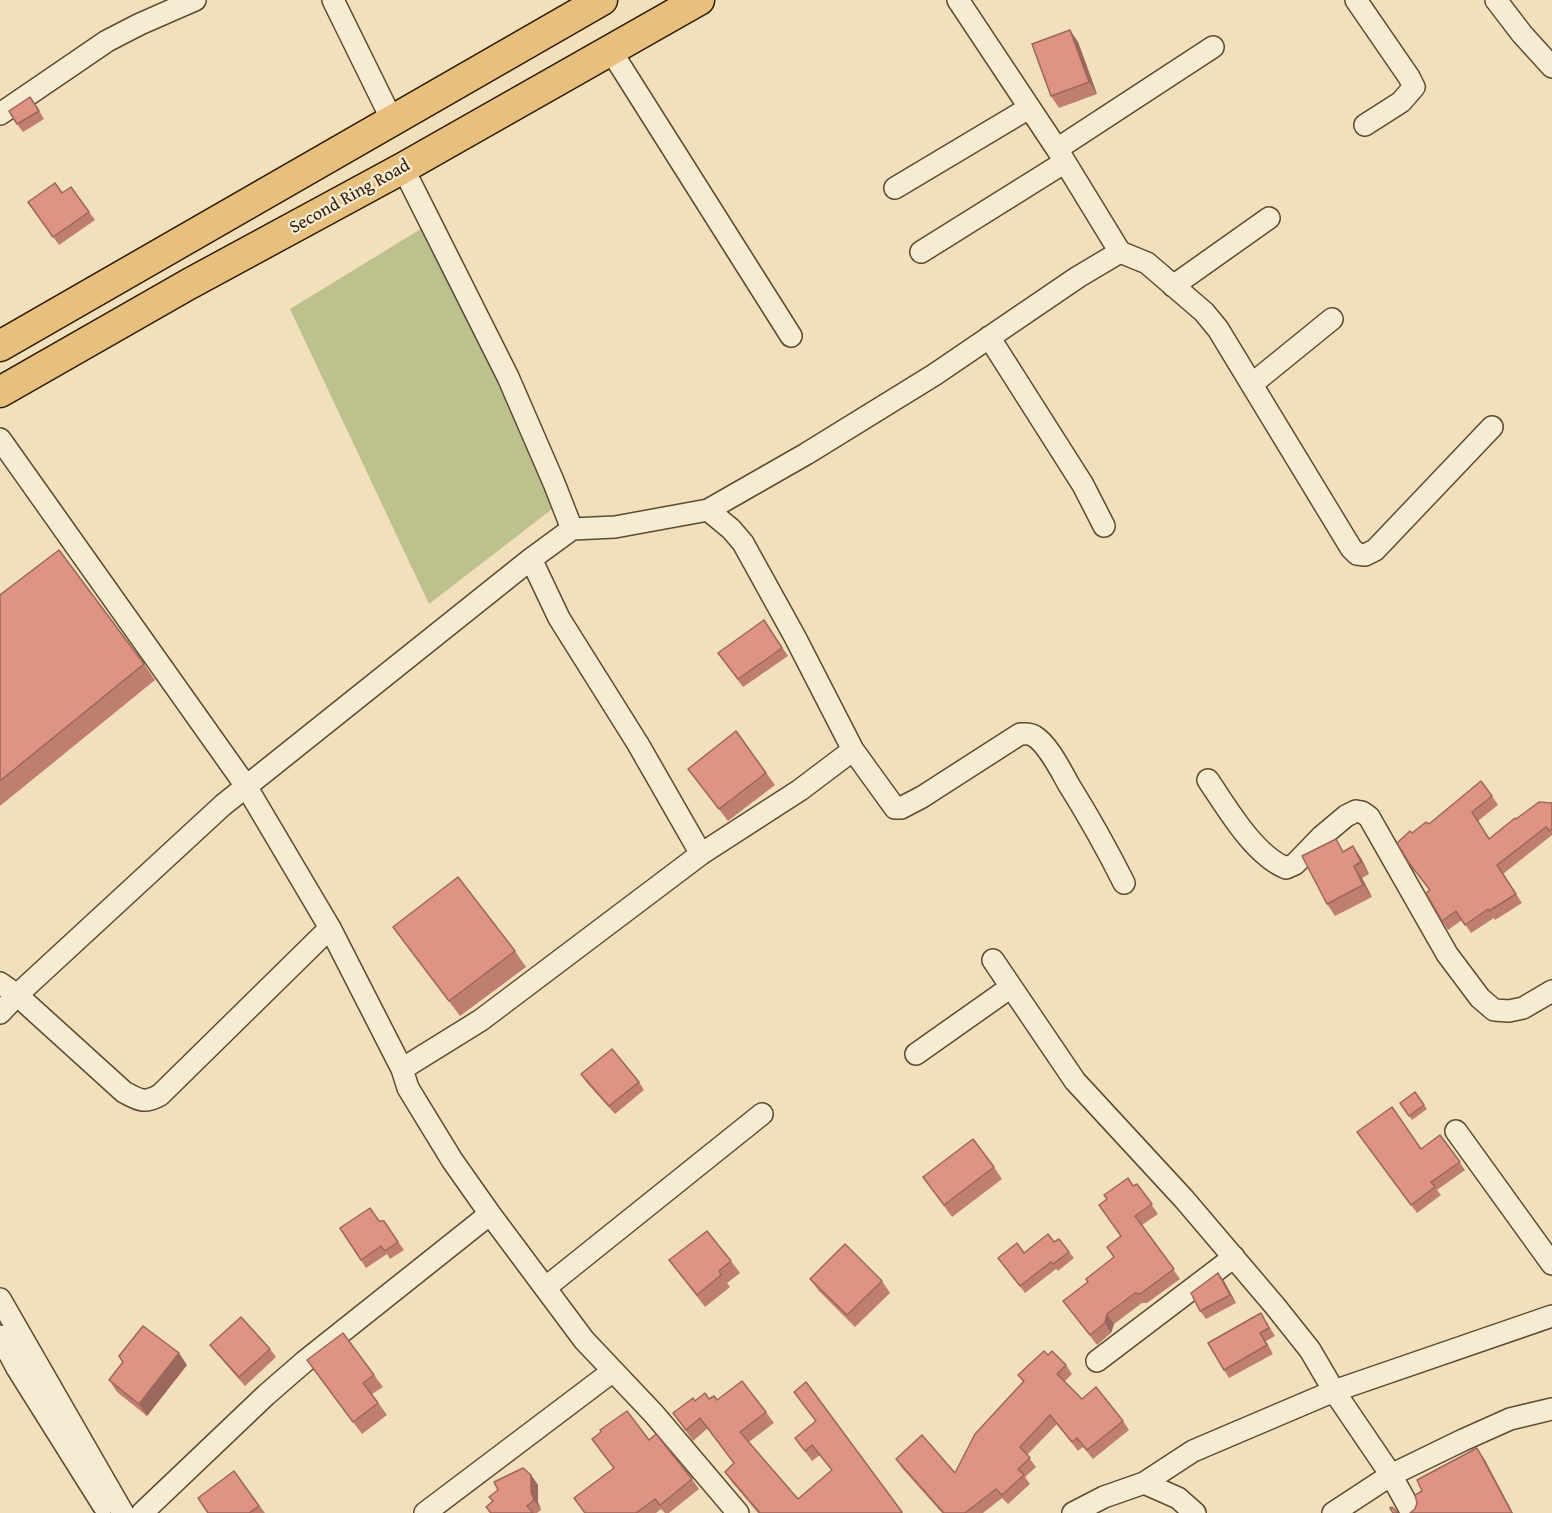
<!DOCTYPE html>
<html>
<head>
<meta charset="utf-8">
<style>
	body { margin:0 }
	canvas { display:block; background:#f1e0bb }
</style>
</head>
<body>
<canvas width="1552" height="1513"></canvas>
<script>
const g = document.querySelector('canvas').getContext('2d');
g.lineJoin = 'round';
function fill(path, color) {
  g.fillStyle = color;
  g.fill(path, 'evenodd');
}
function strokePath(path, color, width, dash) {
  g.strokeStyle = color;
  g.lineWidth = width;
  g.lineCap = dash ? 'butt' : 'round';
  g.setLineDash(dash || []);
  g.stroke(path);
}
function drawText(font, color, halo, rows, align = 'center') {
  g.font = font + ' "Gentium Book Plus",serif';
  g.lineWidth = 4.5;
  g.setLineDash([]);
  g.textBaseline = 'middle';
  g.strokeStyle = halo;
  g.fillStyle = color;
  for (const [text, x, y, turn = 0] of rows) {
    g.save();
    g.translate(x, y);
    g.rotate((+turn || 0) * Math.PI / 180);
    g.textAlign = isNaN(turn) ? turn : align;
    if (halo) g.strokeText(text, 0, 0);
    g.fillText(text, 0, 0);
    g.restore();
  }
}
const green = new Path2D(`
	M424 227 554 497 551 510 429 604 290 309Z`);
const minor = new Path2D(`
	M333 0 392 120
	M958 0 1057 149 1120 252
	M1356 0 1409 77 1414 87 1401 102 1365 125
	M1496 0 1522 34 1552 67
	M611 51 791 336
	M0 114 107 41 140 24 195 0
	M1057 149 1213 47
	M403 168 508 377 554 483 572 529
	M895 188 1029 108
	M921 252 1065 162
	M1173 286 1269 218
	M989 337 1083 485 1104 526
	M1252 384 1332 319
	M0 439 246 786 330 928 402 1069
	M708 510 806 454 934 375 1078 277 1120 252 1147 263 1204 312 1218 329 1351 548 1357 554 1365 555 1375 550 1492 427
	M531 559 559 618 638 744 701 854
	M1208 780C1227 808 1254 855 1286 868L1295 864 1321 837 1346 816 1356 811 1362 812 1369 817 1447 954 1480 998 1494 1010 1509 1011 1523 1008 1552 991
	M993 960 1075 1081 1184 1199 1275 1306 1310 1350 1334 1391 1391 1475 1412 1513
	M0 983 17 995 124 1092C139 1100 144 1104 160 1095L330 928
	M0 1013 17 995 223 805 531 559 572 529 615 527 708 510 731 529 743 543 795 637 853 750 895 808H901L922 797 1020 734C1025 734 1030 733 1034 736 1048 744 1061 771 1069 785 1089 817 1107 849 1124 883
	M916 1054 1011 987
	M1456 1131 1552 1264
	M545 1288 762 1114
	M0 1299 123 1513
	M0 1336 17 1368 103 1505
	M1097 1361 1234 1257
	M1144 1483 1193 1451 1334 1391 1552 1316
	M142 1513 266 1395 304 1362 490 1214
	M425 1513 613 1371
	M738 1513 654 1414 584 1340 490 1214 452 1160 408 1088 402 1069 481 1020 701 854 800 790 853 750
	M1073 1513 1104 1497 1144 1483 1178 1498 1195 1513
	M1333 1513 1391 1475 1463 1440 1510 1419 1552 1409`);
const highway = new Path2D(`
	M0 346 602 0
	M0 392 189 284 403 168 699 0`);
const wall = new Path2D(`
	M1070 30 1078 42 1097 94 1059 108 1051 96Z
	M36 105 44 119 23 132 17 124Z
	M71 187 95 220 59 245 28 202 62 193Z
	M0 595 144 664 155 680 0 806Z
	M764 620 788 656 743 687 718 653Z
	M736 731 775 785 728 821 688 769Z
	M1492 796 1498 805 1478 821 1490 839 1516 819 1552 803V835L1503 874 1522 903 1495 920 1494 918 1471 933 1462 920 1448 930 1442 921 1430 890 1409 863 1412 833 1429 824Z
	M1353 846 1361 858 1369 874 1362 878 1372 897 1335 916 1327 904 1345 851Z
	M393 927 515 951 526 967 460 1016Z
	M581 1074 639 1082 644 1090 615 1114 586 1082Z
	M1415 1092 1427 1109 1412 1120 1400 1103Z
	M1357 1132 1421 1149 1440 1135 1465 1170 1437 1190 1441 1195 1417 1213Z
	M994 1167 1002 1179 952 1217 923 1177Z
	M1137 1184 1158 1214 1142 1225 1180 1279 1147 1303H1142L1114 1324 1111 1333 1097 1345 1063 1301 1088 1282 1114 1257 1107 1247 1121 1236 1133 1186Z
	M380 1221H384L404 1250 390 1259 387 1254 366 1268 340 1228Z
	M1054 1242 1069 1252 1074 1258 1058 1271 1056 1269 1025 1293 1003 1264 1024 1253Z
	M669 1260 731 1261 740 1273 727 1283 730 1287 705 1307Z
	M1218 1273 1224 1281 1236 1303 1206 1319 1200 1311Z
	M810 1279 882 1281 890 1293 855 1327 819 1291Z
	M1266 1321 1275 1336 1266 1341 1273 1354 1229 1378 1224 1370Z
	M343 1333 383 1387 372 1394 387 1415 362 1434 315 1371Z
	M210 1345 270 1349 276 1357 245 1386 216 1353Z
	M1048 1355 1066 1365 1072 1374 1065 1381 1082 1399 1123 1421 1129 1430 1093 1459 1083 1447 1078 1451 1057 1424 1027 1455 1036 1467 1025 1477 1030 1484 1008 1504 1002 1498 983 1513H942L902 1468 896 1459 955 1473 1023 1382 1018 1375Z
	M187 1365 147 1416 117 1392 109 1380Z
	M806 1382 903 1513H758L732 1482 725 1472 734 1463 708 1428 693 1441 673 1413 695 1401 709 1399 717 1400 766 1412 774 1423 749 1442 798 1499 832 1471 820 1455 812 1461 795 1438 816 1422Z
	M649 1440 692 1479 699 1489 669 1513H665L661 1509 656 1513H585L613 1468Z
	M234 1471 265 1513H208Z
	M531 1475 538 1485V1502L541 1510 537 1513H490L486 1507Z`);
const shadedWall = new Path2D(`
	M1070 30 1078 42 1097 94 1089 82Z
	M1353 846 1361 858 1369 874 1361 862Z
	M1354 866 1362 878 1372 897 1363 885Z
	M1218 1273 1224 1281 1236 1303 1230 1295Z
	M1107 1314 1114 1324 1111 1333 1105 1323Z
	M179 1353 187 1365 147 1416 139 1404Z
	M1477 1448 1485 1460 1513 1513H1512Z
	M531 1475 538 1485V1502L541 1510 534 1500 531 1492Z`);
const building = new Path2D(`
	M1070 30 1089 82 1051 96 1032 44Z
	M30 97 39 111 17 124 9 111Z
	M55 183 62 193 71 187 89 212 53 237 28 202Z
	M59 550 144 664 0 781V595Z
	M764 620 782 648 738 679 718 653Z
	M736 731 766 773 719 809 688 769Z
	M1481 781 1492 796 1472 812 1489 839 1515 818 1516 819 1539 802 1552 803V829L1550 831 1546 827 1497 865 1516 894 1489 911 1488 909 1465 925 1456 911 1442 921 1426 893 1430 890 1409 863 1397 843 1410 831 1412 833 1426 822 1429 824Z
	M1336 839 1343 852 1353 846 1361 862 1354 866 1363 885 1327 904 1302 856Z
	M458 877 515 951 449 1001 393 927Z
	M612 1049 639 1082 609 1106 581 1074Z
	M1415 1092 1424 1105 1409 1116 1400 1103Z
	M1392 1107 1421 1149 1440 1135 1460 1162 1431 1182 1435 1187 1411 1205 1357 1132Z
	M973 1139 994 1167 944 1205 923 1177Z
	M1128 1178 1133 1186 1137 1184 1152 1204 1135 1216 1174 1269 1140 1294 1135 1293 1107 1314 1105 1323 1090 1335 1063 1301 1088 1282 1086 1279 1114 1257 1107 1247 1121 1236 1099 1205 1107 1199 1104 1195Z
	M370 1208 379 1221H384L398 1242 385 1251 381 1246 361 1260 340 1228Z
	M707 1231 731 1261 719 1271 721 1275 697 1295 669 1260Z
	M1048 1234 1054 1242 1059 1239 1069 1252 1053 1264 1051 1262 1020 1286 998 1258 1017 1243 1024 1253Z
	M845 1244 882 1281 847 1315 810 1279Z
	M1218 1273 1230 1295 1200 1311 1191 1293Z
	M1261 1313 1269 1328 1260 1333 1267 1345 1224 1370 1208 1343Z
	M241 1317 270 1349 239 1377 210 1345Z
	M143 1326 179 1353 139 1404 109 1380 123 1362 119 1356Z
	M343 1333 374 1375 363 1383 378 1403 353 1422 307 1360Z
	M1044 1351 1048 1355 1052 1351 1066 1365 1057 1374 1082 1399 1096 1387 1123 1421 1087 1450 1077 1438 1072 1442 1050 1415 1020 1447 1030 1458 1018 1469 1024 1475 1002 1495 996 1489 965 1513H944L896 1459 922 1435 955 1473 975 1434 1024 1381 1018 1375Z
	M742 1381 766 1412 740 1432 798 1499 832 1470 812 1445 805 1451 795 1438 816 1421 794 1392 806 1382 902 1512 900 1513H760L725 1472 734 1463 700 1418 686 1430 673 1413 693 1398 695 1401 705 1393 709 1399 714 1396 717 1400Z
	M627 1411 649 1440 656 1434 692 1479 660 1505 655 1499 636 1513H585L574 1498 614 1468 592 1439 601 1432 600 1430Z
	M1477 1448 1512 1513H1410L1415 1509 1417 1503 1415 1495 1422 1491 1417 1480Z
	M523 1468 531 1475V1492L534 1500 527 1506 533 1513H491L486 1507 493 1501 489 1497 498 1490 494 1482Z
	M234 1471 259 1506 249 1513H208L198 1498Z
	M1392 1507 1398 1513H1393L1390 1508Z`);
const streetNames = [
	["Second Ring Road",350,197,-29]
];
fill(green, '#bdc18d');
strokePath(minor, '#5d4b30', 24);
strokePath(highway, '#2c1901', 33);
strokePath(minor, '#f6ebd3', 21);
strokePath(highway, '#e8c07e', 30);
fill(wall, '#c07e71');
fill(shadedWall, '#9c675c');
fill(building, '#df9383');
strokePath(building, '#9c675c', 1.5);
drawText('18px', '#2c1901', '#f6ebd3', streetNames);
</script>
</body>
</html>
